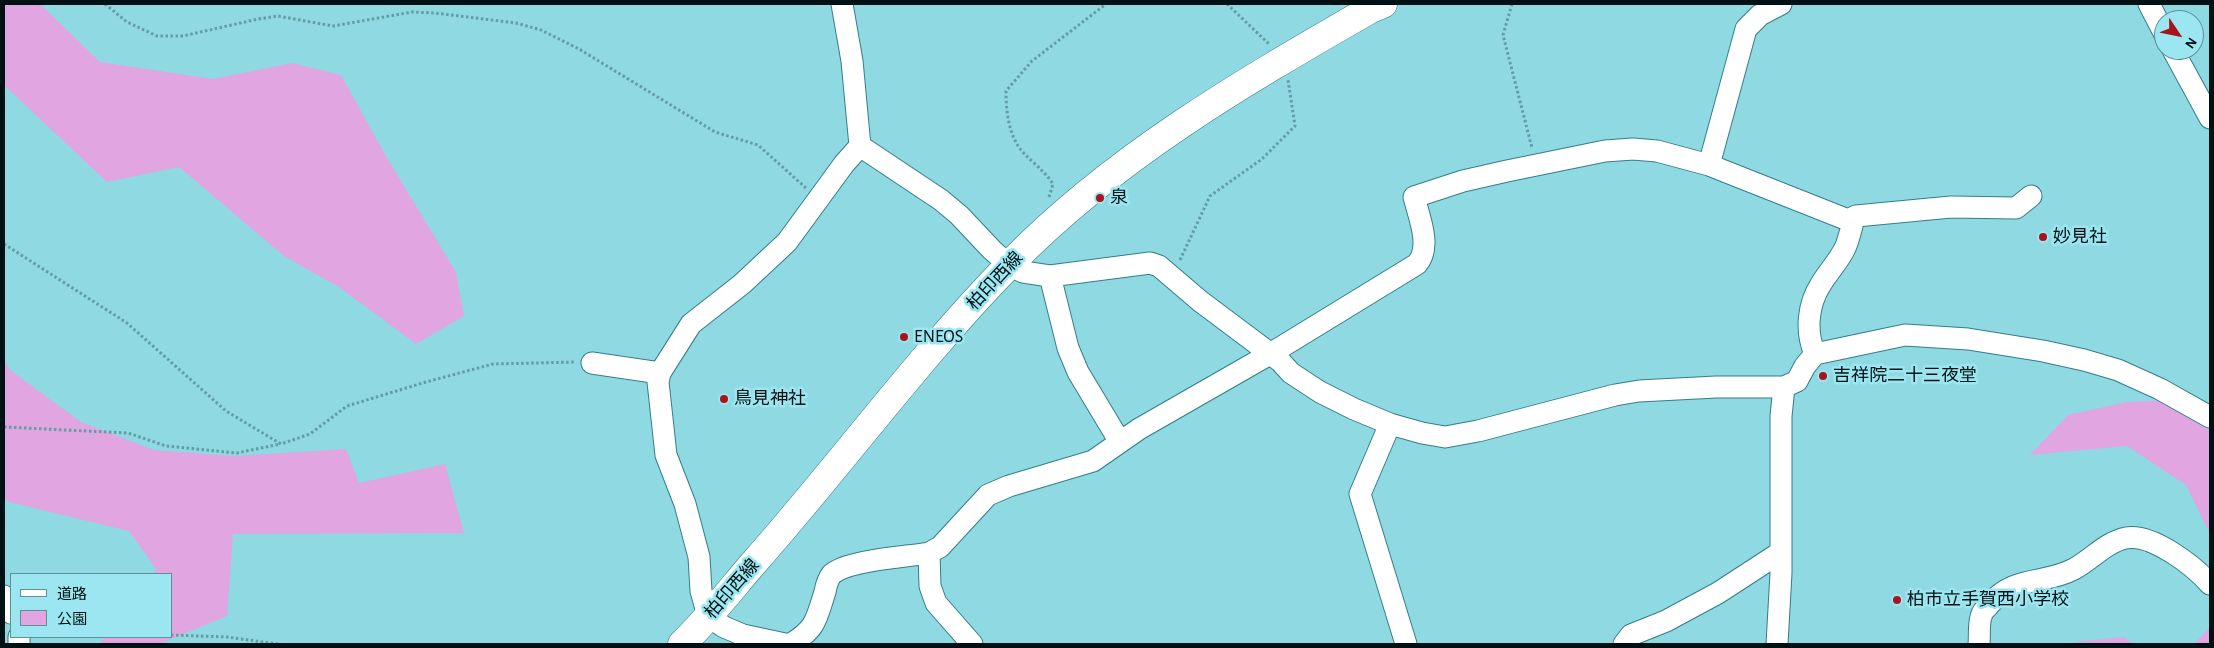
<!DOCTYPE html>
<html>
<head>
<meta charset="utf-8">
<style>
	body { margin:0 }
	#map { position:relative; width:2214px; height:648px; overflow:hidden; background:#8fd9e3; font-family:"Alegreya Sans","Noto Sans JP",sans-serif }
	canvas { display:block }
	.frame { position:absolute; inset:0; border:5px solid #001114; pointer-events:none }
	.legend { position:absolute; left:10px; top:573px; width:162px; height:65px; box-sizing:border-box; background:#9be6f0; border:1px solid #5d9198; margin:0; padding:6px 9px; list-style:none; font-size:15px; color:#001114 }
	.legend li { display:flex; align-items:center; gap:10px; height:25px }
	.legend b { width:25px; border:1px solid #5d9198 }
	.north { position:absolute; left:2154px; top:10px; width:50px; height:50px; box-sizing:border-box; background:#9be6f0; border:1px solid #5d9198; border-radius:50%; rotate:124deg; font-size:14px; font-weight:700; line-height:20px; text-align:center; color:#001114 }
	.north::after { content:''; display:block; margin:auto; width:18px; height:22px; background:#a81419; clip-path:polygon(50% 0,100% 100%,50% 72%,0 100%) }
</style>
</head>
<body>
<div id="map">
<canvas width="2214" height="648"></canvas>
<div class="frame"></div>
<ul class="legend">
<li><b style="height:6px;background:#fff"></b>道路</li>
<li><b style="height:14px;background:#e1a5e1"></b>公園</li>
</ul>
<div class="north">N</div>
</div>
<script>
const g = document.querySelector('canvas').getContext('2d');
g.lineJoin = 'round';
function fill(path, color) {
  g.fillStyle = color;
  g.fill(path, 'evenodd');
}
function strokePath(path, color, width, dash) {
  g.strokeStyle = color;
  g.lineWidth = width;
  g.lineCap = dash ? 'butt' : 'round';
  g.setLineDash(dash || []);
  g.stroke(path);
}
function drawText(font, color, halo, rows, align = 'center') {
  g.font = font + ' "Alegreya Sans","Noto Sans JP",sans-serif';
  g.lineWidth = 5;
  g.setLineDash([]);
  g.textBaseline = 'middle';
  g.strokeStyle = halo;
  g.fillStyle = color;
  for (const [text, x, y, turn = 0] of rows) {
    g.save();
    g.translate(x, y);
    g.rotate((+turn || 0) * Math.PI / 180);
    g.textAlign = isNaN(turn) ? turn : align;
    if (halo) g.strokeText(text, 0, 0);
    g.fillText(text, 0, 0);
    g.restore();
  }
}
const green = new Path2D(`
	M4 4H40L100 62 213 79 292 63 341 75 387 158 456 272 464 316 416 344 339 287 284 256 179 167 107 182 4 85Z
	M4 360 10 370 81 422 154 450 235 456 346 449 359 483 445 464 464 533 233 534 227 616 159 644H99L105 637H171V574H153L156 569 129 531 9 502 4 498Z
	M2173 400 2210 426V534L2186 485 2127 446 2030 455 2068 415 2127 402Z
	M2210 627V644H2194Z
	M2123 637 2134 644H2073L2075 642Z`);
const path = new Path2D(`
	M105 4 127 22 157 36H183L258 19 278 16 333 26 412 12 435 13 516 23 541 30 579 49 715 132 758 145 806 188
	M1227 4 1270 45
	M1512 4 1503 35 1532 148
	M1049 197 1053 184C1044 169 1023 156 1017 144 1008 129 1006 108 1006 91L1032 61 1106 4
	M4 244 127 323 226 411 281 444 310 434 347 406 426 382 493 364 576 362
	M1180 260 1210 196 1262 159 1295 126 1288 80
	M4 427 128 433 166 446 237 453 280 444
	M171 635 227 637 278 644`);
const minor = new Path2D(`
	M842 4 852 61 860 146 941 200 959 215 992 250 1009 265 1023 272 1050 276 1150 263 1159 266 1200 301 1280 361 1291 373 1320 392 1354 409 1390 424 1422 433 1445 437 1478 431 1615 395 1639 391 1716 387H1784L1797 381 1805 366 1815 354 1905 335 1968 339 2043 351 2084 360 2118 370 2160 389 2210 417
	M2149 4 2164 33
	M2173 50 2210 118
	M1709 165 1746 29 1760 15 1781 4
	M1050 276 1068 348 1078 372 1120 442
	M1815 354C1805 331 1808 304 1821 284 1828 272 1839 261 1845 248 1848 242 1850 233 1852 226L1848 220
	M592 363 660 373
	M1390 424 1360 494 1406 644
	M929 553 930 586 936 603 972 644
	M4 596 11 613
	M19 644V637
	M785 644 743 635 724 627 708 616 701 591 699 557 685 504 666 455 658 382 660 373 691 324 742 284 787 242 844 164 860 146
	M791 644C817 628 816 619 825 592 826 586 828 579 832 574 848 560 906 557 929 553L940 547 988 495 1009 486 1093 461 1139 429 1270 354 1417 264C1432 247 1419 217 1414 197L1463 181 1507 171 1605 151 1633 149 1657 151 1709 165 1848 220 1856 216 1951 207 2016 208 2031 196
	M1624 644 1631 635 1666 621 1718 593 1781 552
	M1777 644 1781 573V416L1784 387
	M1979 644C1980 635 1978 622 1982 614 1983 611 1987 607 1989 605 2013 575 2044 585 2074 569 2091 560 2106 542 2126 538 2152 533 2194 566 2210 584`);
const major = new Path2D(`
	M682 644C707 620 728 593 751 566 839 467 917 359 1010 264 1113 158 1242 83 1369 10L1383 4`);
const markers = [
	[1100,198,5,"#a81419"],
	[2043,237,5,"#a81419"],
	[904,337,5,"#a81419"],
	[1823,376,5,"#a81419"],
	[724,399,5,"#a81419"],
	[1897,600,5,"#a81419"]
];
const poiNames = [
	["泉",1110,198],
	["妙見社",2053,237],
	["ENEOS",914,337],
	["吉祥院二十三夜堂",1833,376],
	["鳥見神社",734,399],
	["柏市立手賀西小学校",1907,600]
];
const streetNames = [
	["柏印西線",995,281,-47],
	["柏印西線",732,589,-49]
];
fill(green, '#e1a5e1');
strokePath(minor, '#337e88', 23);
strokePath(major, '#337e88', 29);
strokePath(path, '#639ca3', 3, [2.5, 2.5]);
strokePath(minor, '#fff', 21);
strokePath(major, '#fff', 28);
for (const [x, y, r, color] of markers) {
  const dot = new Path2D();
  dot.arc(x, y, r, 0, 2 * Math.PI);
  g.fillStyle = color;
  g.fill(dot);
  strokePath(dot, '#9be6f0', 2);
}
drawText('18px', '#001114', '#9be6f0', poiNames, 'left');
drawText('18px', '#001114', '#9be6f0', streetNames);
</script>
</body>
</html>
